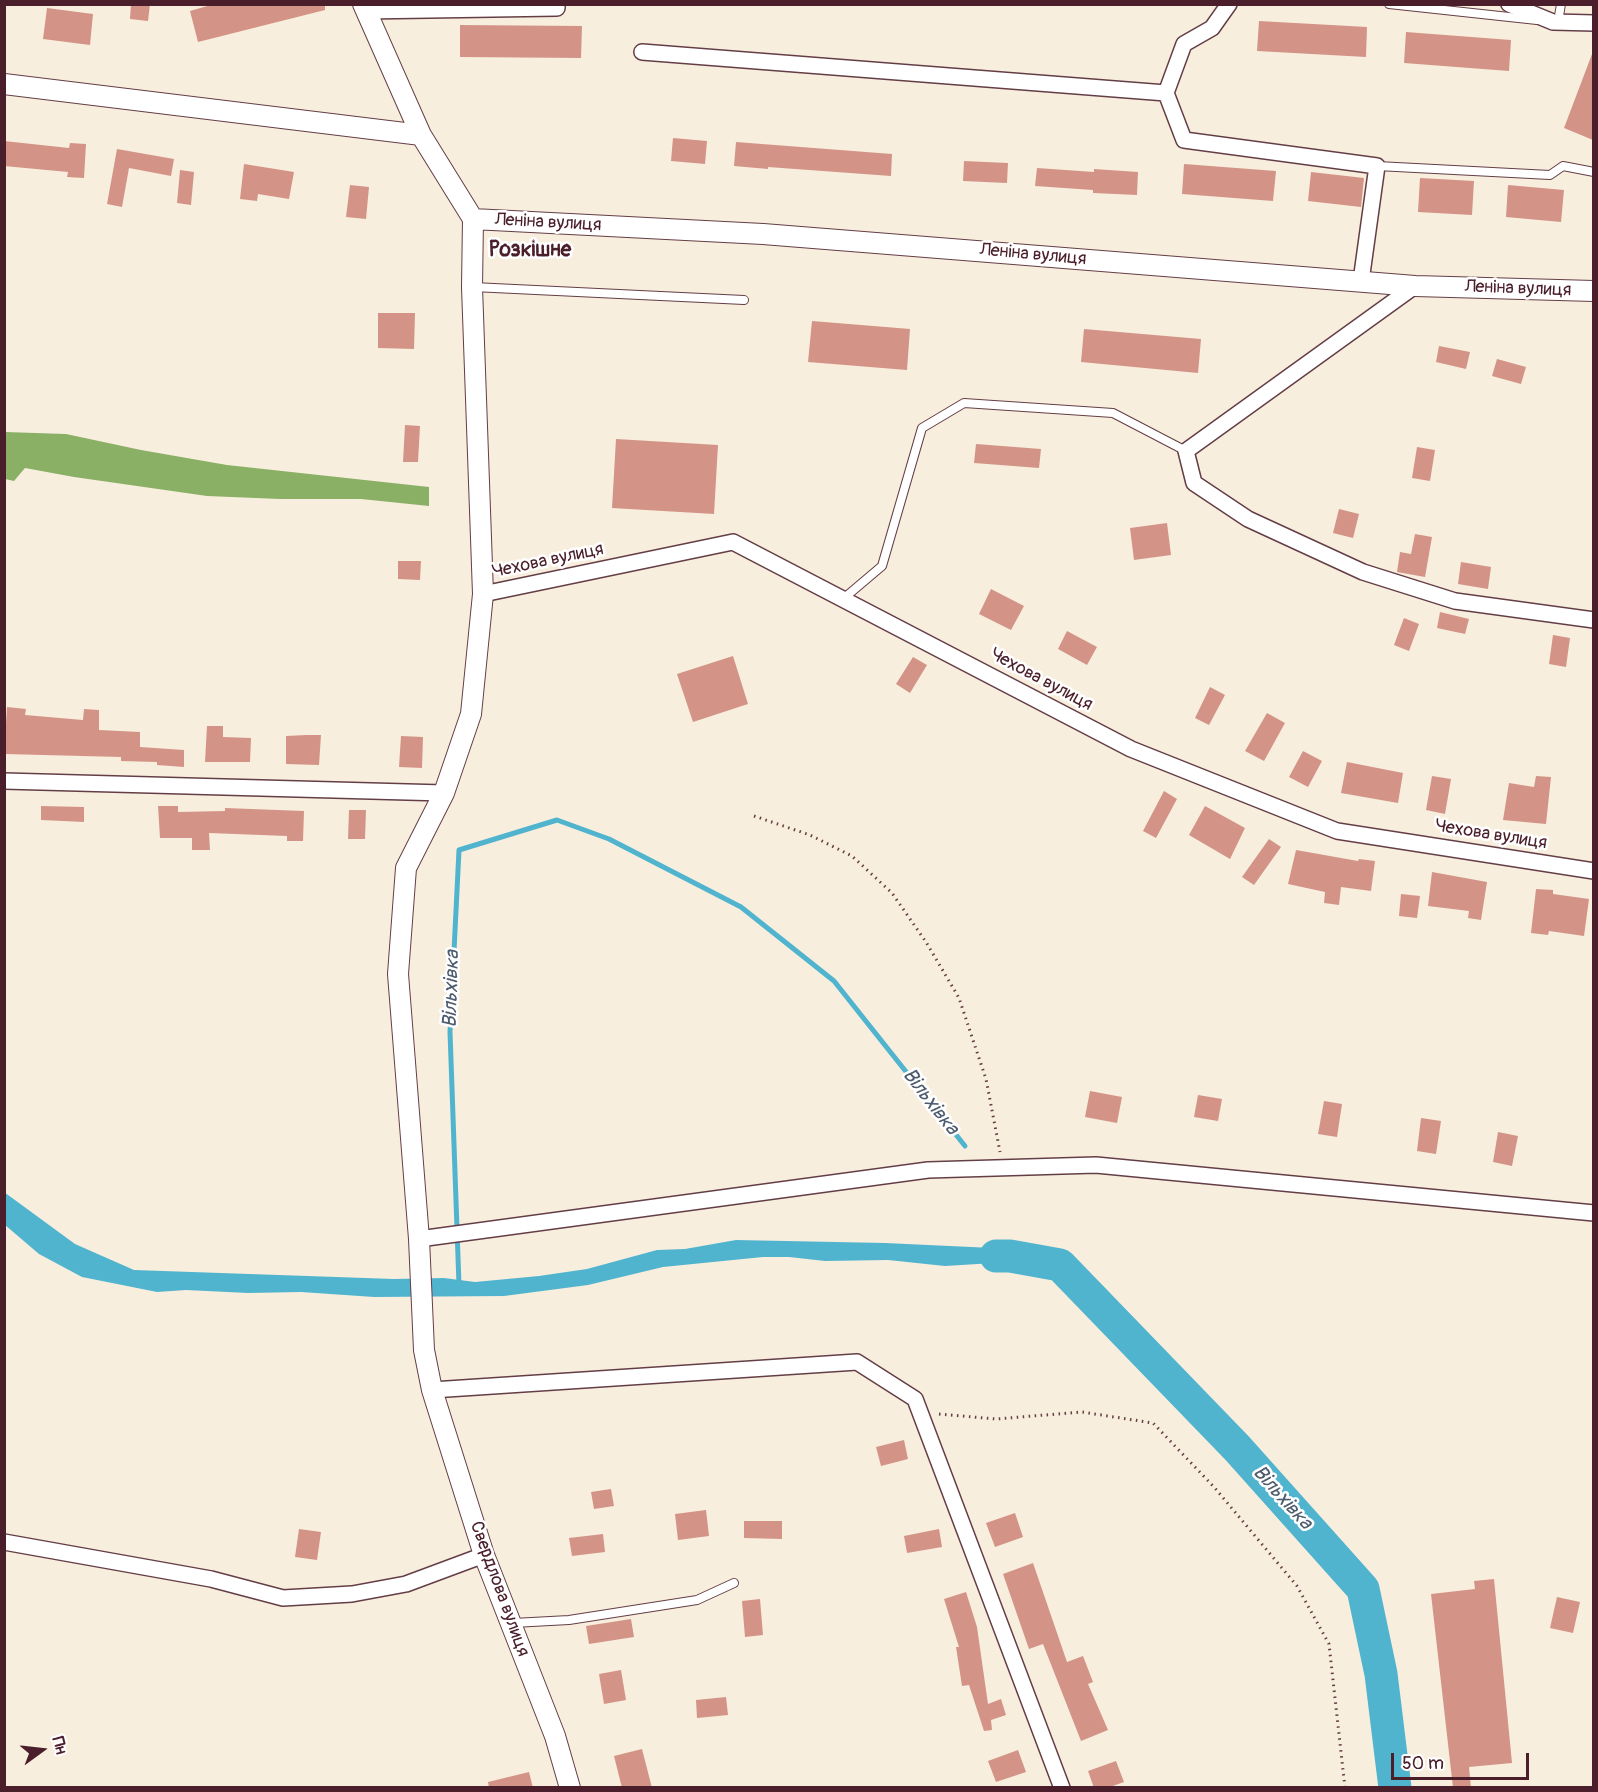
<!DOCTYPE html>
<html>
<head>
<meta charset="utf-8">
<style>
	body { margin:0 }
	#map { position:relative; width:1598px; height:1792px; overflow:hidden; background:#f8eedd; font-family:Pangolin,sans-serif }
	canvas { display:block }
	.frame { position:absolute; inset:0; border:6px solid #4a1f2b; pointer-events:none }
	.north { position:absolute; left:12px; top:1720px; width:60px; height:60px; -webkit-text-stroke:4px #fff; paint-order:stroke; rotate:75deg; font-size:16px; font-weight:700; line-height:24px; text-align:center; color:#4a1f2b }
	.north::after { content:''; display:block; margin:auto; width:21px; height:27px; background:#4a1f2b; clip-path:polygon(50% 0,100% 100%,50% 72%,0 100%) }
	.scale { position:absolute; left:1391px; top:1753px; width:138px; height:27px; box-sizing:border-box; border:3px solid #4a1f2b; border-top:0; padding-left:8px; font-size:18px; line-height:21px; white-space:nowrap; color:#4a1f2b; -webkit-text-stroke:4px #fff; paint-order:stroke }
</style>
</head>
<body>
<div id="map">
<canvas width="1598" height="1792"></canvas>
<div class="frame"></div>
<div class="north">Пн</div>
<div class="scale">50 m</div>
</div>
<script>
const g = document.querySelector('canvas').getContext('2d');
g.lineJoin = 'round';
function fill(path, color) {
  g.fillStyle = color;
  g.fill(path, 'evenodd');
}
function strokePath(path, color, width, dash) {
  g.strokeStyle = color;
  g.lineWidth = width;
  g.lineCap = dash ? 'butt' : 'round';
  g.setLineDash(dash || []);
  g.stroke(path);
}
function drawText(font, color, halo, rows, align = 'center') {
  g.font = font + ' Pangolin,sans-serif';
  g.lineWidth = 5;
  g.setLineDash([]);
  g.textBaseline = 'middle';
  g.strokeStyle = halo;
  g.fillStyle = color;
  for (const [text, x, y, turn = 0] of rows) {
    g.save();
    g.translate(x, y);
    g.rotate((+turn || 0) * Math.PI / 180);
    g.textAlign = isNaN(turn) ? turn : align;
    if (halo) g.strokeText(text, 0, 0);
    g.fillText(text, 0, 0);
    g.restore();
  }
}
const forest = new Path2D(`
	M5 432 66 434 141 450 227 465 429 487V506L361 499H280L207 496 74 477 25 468 14 481 5 479Z`);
const water = new Path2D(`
	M4 1192 75 1244 134 1270 394 1279 444 1278 475 1282 539 1276 587 1269 657 1250 685 1249 736 1240 885 1243 1014 1249 1042 1254 1038 1267 994 1263 945 1266 888 1260 825 1261 789 1257H763L663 1267 588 1285 504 1296 374 1297 301 1292 248 1293 186 1290 157 1292 82 1277 39 1254 5 1225Z`);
const stream = new Path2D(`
	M459 1285 450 1032 459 850 557 820 609 839 741 907 834 981 965 1146`);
const river = new Path2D(`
	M996 1256H1010L1060 1265 1237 1448 1363 1589 1381 1674 1395 1788`);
const building = new Path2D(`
	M131 4H150L148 21 130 19Z
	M214 4H325V10L198 42 190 11Z
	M47 8 93 14 90 45 43 39Z
	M1259 21 1367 27 1366 57 1257 51Z
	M460 25 582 26 581 58 460 57Z
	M1406 32 1511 40 1509 71 1404 63Z
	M1592 54H1593V140L1564 128Z
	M673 138 707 141 705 164 671 161Z
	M4 141 69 148 70 143 86 144 84 178 67 177 68 172 4 166Z
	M736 142 892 154 891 176 768 167V169L734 166Z
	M117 149 174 159 171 176 129 168 122 207 107 204Z
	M964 161 1008 163 1007 183 963 181Z
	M244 164 294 172 289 199 258 194 257 201 240 199Z
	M1184 164 1276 171 1273 201 1182 194Z
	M1037 168 1094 172V169L1138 172 1137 195 1093 193V190L1035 186Z
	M180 170 194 172 191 205 177 203Z
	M1311 172 1364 178 1361 207 1308 201Z
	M1420 178 1474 181 1472 215 1418 212Z
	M350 185 369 187 366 219 346 217Z
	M1508 185 1564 190 1561 222 1506 217Z
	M378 313H415L414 349 378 348Z
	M812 321 910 329 907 370 808 362Z
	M1084 329 1201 339 1198 373 1081 362Z
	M1439 346 1470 352 1466 369 1436 362Z
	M1497 359 1526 367 1521 384 1492 376Z
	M405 425 420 426 418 462H403Z
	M616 439 718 445 714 514 612 508Z
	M976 444 1041 449 1039 468 974 463Z
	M1417 447 1435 450 1430 481 1412 478Z
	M1339 509 1359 514 1353 538 1333 533Z
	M1167 523 1171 555 1134 560 1130 528Z
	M1415 534 1432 537 1425 577 1397 572 1400 552 1411 554Z
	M398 561H421L420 580 398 579Z
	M1461 562 1491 567 1488 589 1458 584Z
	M991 589 1024 606 1011 630 979 614Z
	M1440 612 1469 619 1465 634 1437 628Z
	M1404 618 1419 624 1409 651 1394 645Z
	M1067 631 1097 647 1087 665 1058 649Z
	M1553 635 1570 638 1566 667 1549 664Z
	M733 656 748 704 693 722 677 674Z
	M913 657 927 665 910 693 896 684Z
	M1210 687 1225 695 1209 725 1195 718Z
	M7 707 26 709 25 715 83 720 84 709 99 710V730L140 732V747L184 750V767L157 765V762L121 761V757L4 754Z
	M1267 713 1285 723 1264 761 1245 751Z
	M207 726H223V737L251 738 250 762H205Z
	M306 735H321L319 765 286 764V736Z
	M401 736 423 737 422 768 399 767Z
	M1303 751 1322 761 1308 787 1289 777Z
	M1347 762 1403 773 1398 803 1341 793Z
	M1432 776 1451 779 1445 814 1426 810Z
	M1536 776 1551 777 1546 824 1503 820 1509 783 1534 787Z
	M1164 791 1177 799 1156 838 1143 831Z
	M41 806 84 807V822L41 820Z
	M158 806H178V812L225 811V808L304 811 303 841H287V836L209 833 210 850H192V838H160Z
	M1205 806 1245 828 1230 859 1189 835Z
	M349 810H366L365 839H348Z
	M1269 839 1281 847 1254 885 1242 877Z
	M1296 850 1358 861 1359 859 1375 861 1371 891 1341 887 1339 905 1324 903 1325 892 1288 884Z
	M1432 872 1487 882 1481 920 1468 918 1469 911 1428 906Z
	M1536 889 1553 890V894L1589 899 1584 936 1549 931 1548 935 1531 933Z
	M1401 894 1420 896 1417 918 1399 916Z
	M1090 1091 1122 1097 1117 1123 1085 1117Z
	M1198 1095 1222 1099 1218 1121 1194 1117Z
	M1324 1101 1342 1104 1337 1137 1318 1134Z
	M1421 1118 1441 1121 1436 1154 1417 1151Z
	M1498 1132 1518 1136 1512 1166 1493 1162Z
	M904 1440 908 1459 881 1466 876 1447Z
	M611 1489 614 1506 594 1509 591 1492Z
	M706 1510 709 1536 678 1540 675 1514Z
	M1015 1513 1023 1537 995 1547 986 1523Z
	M744 1521H782V1539L744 1538Z
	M299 1529 321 1532 317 1560 295 1557Z
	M939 1529 942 1547 907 1553 904 1536Z
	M603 1534 605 1552 572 1556 569 1538Z
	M1033 1563 1067 1662 1083 1656 1093 1682 1088 1684 1108 1730 1081 1741 1043 1644 1029 1649 1003 1574Z
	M1494 1579 1512 1763 1469 1767 1471 1788H1453L1431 1594 1475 1589 1474 1581Z
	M966 1592 977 1627 988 1704 1001 1699 1006 1715 991 1720 992 1730 984 1731 969 1685 962 1686 956 1647H959L944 1599Z
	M1557 1597 1580 1602 1573 1633 1550 1628Z
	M760 1599 763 1635 745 1637 742 1601Z
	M631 1619 634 1637 589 1644 586 1626Z
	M621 1670 626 1700 604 1704 599 1674Z
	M726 1697 728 1715 697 1718 696 1700Z
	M642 1749 652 1788H622L614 1756Z
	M1018 1750 1026 1772 996 1782 988 1761Z
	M1116 1761 1124 1782 1107 1788H1094L1088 1771Z
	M529 1772 533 1788H489L488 1782Z`);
const path = new Path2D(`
	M754 816 810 835 852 856 892 893 926 942 959 998 986 1079 1000 1152
	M939 1414 996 1419 1082 1412 1153 1423 1214 1487 1297 1586 1329 1644 1345 1788`);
const service = new Path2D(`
	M1389 4 1537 20
	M1558 22 1561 4
	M1377 166 1550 175 1563 166 1594 172
	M473 287 744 300
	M843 599 882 566 922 428 964 403 1113 413 1186 451
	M513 1623 569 1620 697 1600 734 1583`);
const minor = new Path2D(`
	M1509 4 1553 22 1594 23
	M365 11 557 8V4
	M642 52 1166 93 1184 140 1377 166 1361 281
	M1166 93 1184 44 1212 28 1229 4
	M1415 286 1186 451 1194 483 1248 519 1363 572 1455 601 1594 620
	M483 594 733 542 1131 749 1337 831 1594 871
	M4 781 444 793
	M419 1239 928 1170 1096 1165 1594 1213
	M432 1390 857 1362 915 1399 1062 1788
	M4 1542 211 1579 283 1598 352 1594 406 1584 484 1555`);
const tertiary = new Path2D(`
	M363 4 421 135 473 219 472 287 483 594 471 714 444 793 406 868 398 974 419 1239 424 1350 432 1390 484 1555 555 1736 570 1788
	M4 84 421 135
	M473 219 763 234 1415 286 1594 291`);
const streetNames = [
	["Леніна вулиця",548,223,3],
	["Леніна вулиця",1033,255,5],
	["Леніна вулиця",1518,289,2],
	["Чехова вулиця",548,561,-12],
	["Чехова вулиця",1041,680,28],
	["Чехова вулиця",1491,835,9],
	["Свердлова вулиця",499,1589,70]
];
const waterNames = [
	["Вільхівка",452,989,-88],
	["Вільхівка",930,1102,52],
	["Вільхівка",1282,1498,48]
];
const quarterNames = [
	["Розкішне",530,251]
];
fill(forest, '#8ab066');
fill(water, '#50b4cf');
strokePath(stream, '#50b4cf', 5);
strokePath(river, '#50b4cf', 33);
fill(building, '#d39487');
strokePath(service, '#643e46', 10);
strokePath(minor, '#643e46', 18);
strokePath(tertiary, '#643e46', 22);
strokePath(path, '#643e46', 3, [1.5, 4.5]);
strokePath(service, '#fff', 8);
strokePath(minor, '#fff', 15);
strokePath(tertiary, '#fff', 20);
drawText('18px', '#4a1f2b', '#fff', streetNames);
drawText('italic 20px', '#4c5b6d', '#fff', waterNames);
drawText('bold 21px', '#4a1f2b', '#fff', quarterNames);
</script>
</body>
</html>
